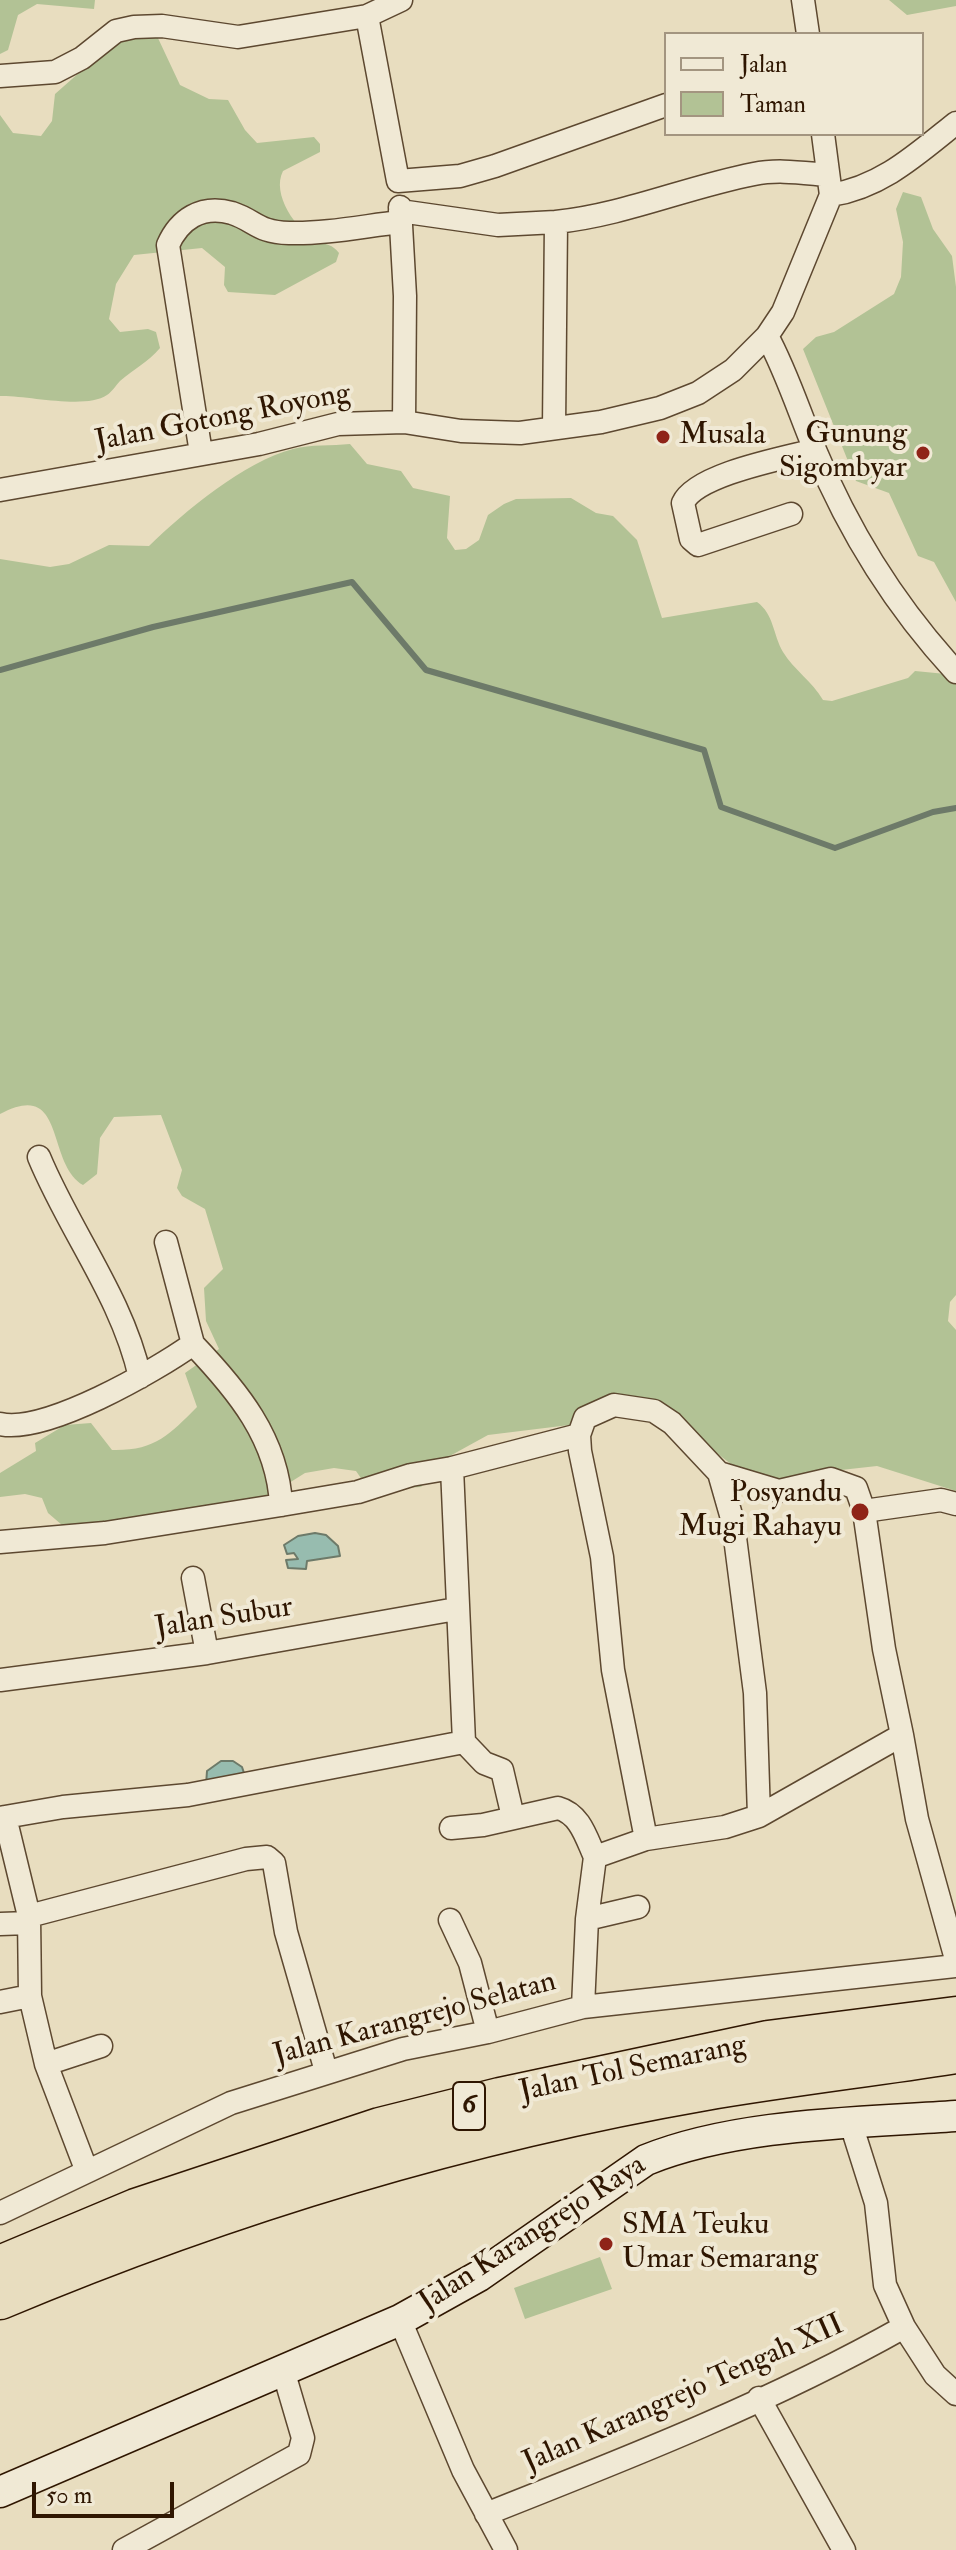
<!DOCTYPE html>
<html>
<head>
<meta charset="utf-8">
<style>
	body { margin:0 }
	#map { position:relative; width:956px; height:2550px; overflow:hidden; background:#e8ddbf; font-family:"IM FELL Double Pica",serif }
	canvas { display:block }
	.legend { position:absolute; left:664px; top:32px; width:260px; height:104px; box-sizing:border-box; background:#f0e9d5; border:2px solid #a39580; margin:0; padding:10px 14px; list-style:none; font-size:24px; color:#2f1601 }
	.legend li { display:flex; align-items:center; gap:16px; height:40px }
	.legend b { width:40px; border:2px solid #a39580 }
	.scale { position:absolute; left:32px; top:2482px; width:142px; height:36px; box-sizing:border-box; border:4px solid #2f1601; border-top:0; padding-left:10px; font-size:24px; line-height:28px; white-space:nowrap; color:#2f1601; -webkit-text-stroke:6px #f0e9d5; paint-order:stroke }
</style>
</head>
<body>
<div id="map">
<canvas width="956" height="2550"></canvas>
<ul class="legend">
<li><b style="height:10px;background:#f0e9d5"></b>Jalan</li>
<li><b style="height:22px;background:#b2c295"></b>Taman</li>
</ul>
<div class="scale">50 m</div>
</div>
<script>
const g = document.querySelector('canvas').getContext('2d');
g.lineJoin = 'round';
function fill(path, color) {
  g.fillStyle = color;
  g.fill(path, 'evenodd');
}
function strokePath(path, color, width, dash) {
  g.strokeStyle = color;
  g.lineWidth = width;
  g.lineCap = dash ? 'butt' : 'round';
  g.setLineDash(dash || []);
  g.stroke(path);
}
function drawText(font, color, halo, rows, align = 'center') {
  g.font = font + ' "IM FELL Double Pica",serif';
  g.lineWidth = 8;
  g.setLineDash([]);
  g.textBaseline = 'middle';
  g.strokeStyle = halo;
  g.fillStyle = color;
  for (const [text, x, y, turn = 0] of rows) {
    g.save();
    g.translate(x, y);
    g.rotate((+turn || 0) * Math.PI / 180);
    g.textAlign = isNaN(turn) ? turn : align;
    if (halo) g.strokeText(text, 0, 0);
    g.fillText(text, 0, 0);
    g.restore();
  }
}
const green = new Path2D(`
	M0 0H95L94 9 37 4 18 15 8 50 0 54Z
	M889 0H956V6L907 15Z
	M157 36 180 85 209 99 228 100 245 130 257 143 314 137 320 144V152L283 171C271 194 296 230 317 241 327 245 332 244 339 253L336 262 275 295 228 292 224 285 225 267 202 248 134 255 116 284 109 319 120 332 148 329 156 332 160 348C148 362 134 369 120 381 116 385 112 392 107 395 85 410 27 395 0 396V115L13 133 41 136 52 121 55 94 114 42Z
	M903 192 921 197 933 229 952 256 956 287V602L934 562 918 556 889 493 856 481 803 349 816 337 834 332 894 294 901 277 903 242 896 209Z
	M350 444 367 464 401 471 413 488 450 496 447 538 455 550 466 549 479 540 488 515 504 504 516 499 571 498 596 513 613 516 637 540 662 618 757 602C774 614 773 635 783 652 794 670 812 681 823 700L832 701 908 678 915 671 956 675V1295L950 1302 948 1321 956 1330V1491L877 1466 841 1470 805 1485 740 1471 653 1404 602 1421 488 1435 448 1457 421 1487 403 1488 374 1497 356 1471 334 1468 305 1473 254 1505 69 1531 48 1513 42 1498 25 1494 0 1497V1473L36 1451 35 1443 65 1425 91 1423 112 1450C155 1451 169 1435 197 1407L185 1373 219 1349 206 1321 204 1288 223 1269 205 1209 182 1196 177 1188 182 1170 161 1115 114 1117 100 1138 97 1174 83 1185C45 1162 67 1078 0 1114V559L50 567 69 564 109 545 149 546C184 512 245 461 293 449 311 444 332 446 350 444Z
	M600 2257 612 2289 525 2319 514 2288Z`);
const water = new Path2D(`
	M315 1533 326 1535 338 1546 340 1556 307 1561 306 1569 288 1568 286 1560 298 1559 294 1553 287 1554 284 1545 298 1536Z
	M221 1761H233L242 1767 245 1776 206 1785 207 1771Z`);
const stream = new Path2D(`
	M0 670 153 627 352 582 426 670 704 750 721 807 835 848 933 812 956 808`);
const street = new Path2D(`
	M803 0 808 34
	M367 16 398 181 460 176 495 166 666 105
	M0 76 55 72 82 58 116 31 134 27 162 26 238 37 367 16 401 0
	M831 195C882 187 917 154 956 123
	M400 207 405 296 404 422
	M400 211 498 225 556 222 554 428
	M556 222C624 215 687 187 754 174 778 169 803 173 828 175
	M767 336C787 373 799 412 815 450 849 532 895 606 956 672
	M201 453 168 245C179 220 201 204 232 213 256 221 257 232 289 233 326 234 364 226 400 222
	M0 490 259 444 338 424 404 422 461 431 520 433 601 422 660 408 698 393 733 370 767 336 783 312 831 195 823 134
	M791 514 698 545 691 539 683 503C696 474 785 458 815 450
	M39 1157C70 1232 122 1297 140 1377
	M166 1242 193 1344
	M0 1424C46 1434 155 1371 193 1344 237 1390 278 1439 281 1505
	M452 1468 579 1435
	M719 1473 779 1491 831 1479 856 1488 864 1511 884 1649 902 1735
	M864 1511 941 1500 956 1504
	M0 1542 105 1533 281 1505 358 1492 411 1475 452 1468 464 1742 188 1795 63 1807 5 1817
	M193 1578 207 1653
	M0 1680 207 1653 456 1609
	M464 1742 484 1763 502 1770 513 1817
	M0 1818 5 1817 29 1916 30 1996 46 2064 86 2169
	M451 1828 483 1825 558 1808C580 1814 586 1837 595 1857
	M646 1839 613 1670 602 1557 580 1451 579 1435 585 1418 614 1405 654 1411 672 1423 719 1473 733 1522 755 1693 759 1816
	M29 1916 246 1859 267 1857 274 1863 286 1932 326 2071
	M587 1919 638 1907
	M450 1920 470 1963 488 2032
	M0 1924 29 1923
	M0 2002 30 1996
	M583 2007 587 1919 595 1857 646 1839 725 1827 759 1816 902 1735 917 1819 956 1959
	M46 2064 101 2046
	M851 2124 876 2203 885 2285 904 2327 935 2375 956 2394
	M0 2213 231 2103 403 2049 488 2032 583 2007 956 1966
	M400 2320 463 2470 506 2550
	M759 2398 844 2550
	M486 2514C628 2458 771 2402 904 2327
	M124 2550 299 2454 303 2438 283 2370`);
const secondary = new Path2D(`
	M0 2492 400 2320 479 2276 646 2160C738 2123 857 2123 956 2116`);
const highway = new Path2D(`
	M0 2266 136 2209 380 2128 500 2098 768 2041 956 2017
	M0 2299C226 2204 464 2132 705 2090 788 2076 873 2066 956 2053`);
const markers = [
	[663,437,8,"#8f2418"],
	[923,453,8,"#8f2418"],
	[860,1512,10,"#8f2418"],
	[606,2244,8,"#8f2418"]
];
const shields = [
	[469,2106,32]
];
const shieldNames = [
	["6",469,2106]
];
const streetNames = [
	["Jalan Gotong Royong",223,419,-11],
	["Jalan Subur",224,1619,-9],
	["Jalan Karangrejo Selatan",415,2020,-15],
	["Jalan Tol Semarang",633,2070,-12],
	["Jalan Karangrejo Raya",533,2235,-33],
	["Jalan Karangrejo Tengah XII",684,2395,-24]
];
const poiNames = [
	["Gunung",907,436],
	["Sigombyar",907,470],
	["Musala",679,437,"left"],
	["Posyandu",842,1495],
	["Mugi Rahayu",842,1529],
	["SMA Teuku",622,2227,"left"],
	["Umar Semarang",622,2261,"left"]
];
fill(green, '#b2c295');
fill(water, '#97bcaf');
strokePath(water, '#6d7a69', 2);
strokePath(stream, '#6d7a69', 6);
strokePath(street, '#5d4830', 25);
strokePath(secondary, '#2f1601', 33);
strokePath(highway, '#2f1601', 43);
strokePath(street, '#f0e9d5', 22);
strokePath(secondary, '#f0e9d5', 30);
strokePath(highway, '#e8ddbf', 40);
for (const [x, y, r, color] of markers) {
  const dot = new Path2D();
  dot.arc(x, y, r, 0, 2 * Math.PI);
  g.fillStyle = color;
  g.fill(dot);
  strokePath(dot, '#f0e9d5', 3);
}
for (const [x, y, w] of shields) {
  const box = new Path2D();
  box.roundRect(x - w / 2, y - 24, w, 48, 6);
  g.fillStyle = '#f0e9d5';
  g.fill(box);
  strokePath(box, '#2f1601', 2);
}
drawText('bold 28px', '#2f1601', null, shieldNames);
drawText('30px', '#2f1601', '#f0e9d5', streetNames);
drawText('30px', '#2f1601', '#f0e9d5', poiNames, 'right');
</script>
</body>
</html>
